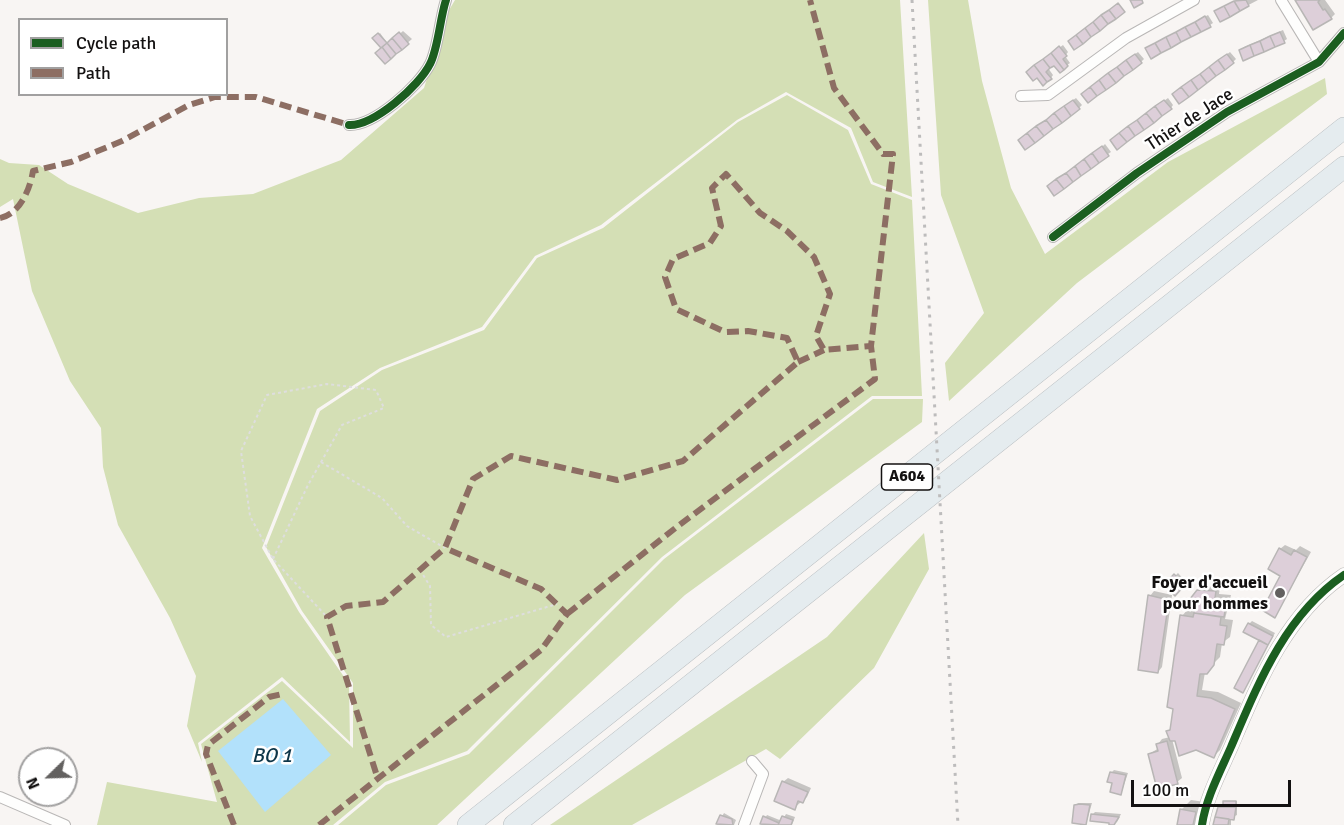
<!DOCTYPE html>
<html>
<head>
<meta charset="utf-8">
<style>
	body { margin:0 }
	#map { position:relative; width:1344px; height:825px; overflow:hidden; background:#f8f5f3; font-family:Signika,sans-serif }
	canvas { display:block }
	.legend { position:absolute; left:18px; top:18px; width:210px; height:78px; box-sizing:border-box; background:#fff; border:2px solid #a1a0a0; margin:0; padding:8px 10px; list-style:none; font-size:18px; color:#131111 }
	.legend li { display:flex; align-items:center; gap:12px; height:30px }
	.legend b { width:30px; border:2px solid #a1a0a0 }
	.north { position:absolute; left:18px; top:747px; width:60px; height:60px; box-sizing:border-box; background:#fff; border:2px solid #a1a0a0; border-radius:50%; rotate:247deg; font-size:16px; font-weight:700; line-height:24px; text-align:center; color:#131111 }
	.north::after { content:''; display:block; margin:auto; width:21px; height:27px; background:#636160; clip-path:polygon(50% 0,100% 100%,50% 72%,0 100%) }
	.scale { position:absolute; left:1131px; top:780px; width:160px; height:27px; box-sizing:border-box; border:3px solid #131111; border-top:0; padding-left:8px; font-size:18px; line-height:21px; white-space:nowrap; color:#131111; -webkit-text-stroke:4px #fff; paint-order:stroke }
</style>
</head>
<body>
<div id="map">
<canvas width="1344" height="825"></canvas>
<ul class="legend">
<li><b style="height:8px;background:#1b5e20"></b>Cycle path</li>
<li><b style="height:8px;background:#8d6e63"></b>Path</li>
</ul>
<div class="north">N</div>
<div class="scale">100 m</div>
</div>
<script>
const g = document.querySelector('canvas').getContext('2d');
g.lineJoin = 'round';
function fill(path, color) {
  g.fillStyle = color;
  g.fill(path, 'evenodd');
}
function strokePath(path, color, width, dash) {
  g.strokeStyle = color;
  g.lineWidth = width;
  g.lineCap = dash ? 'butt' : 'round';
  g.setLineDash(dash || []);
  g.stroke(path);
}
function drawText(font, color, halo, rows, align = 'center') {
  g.font = font + ' Signika,sans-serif';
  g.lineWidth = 5;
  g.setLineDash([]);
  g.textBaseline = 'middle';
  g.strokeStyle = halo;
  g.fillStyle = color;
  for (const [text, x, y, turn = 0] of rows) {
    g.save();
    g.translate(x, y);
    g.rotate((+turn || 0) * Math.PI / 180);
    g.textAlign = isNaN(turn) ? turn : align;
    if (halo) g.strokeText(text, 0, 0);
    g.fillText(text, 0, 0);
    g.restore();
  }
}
const green = new Path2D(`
	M455 0H900L912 197 873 182 851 128 786 92 737 120 601 225 535 256 482 327 380 368 317 409 262 548 299 612 349 684 350 742 282 677 198 743 202 762 187 726 196 676 170 618 118 525 103 467 101 428 70 381 32 291 13 199 0 207V159L9 163 39 165 68 184 138 213 199 198 253 194 341 160 424 88 448 12Z
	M928 0H968L982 81 1011 188 1045 254 1168 162 1325 78 1327 94 1077 283 949 401 945 363 984 313 941 195Z
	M787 95 848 130 871 184 912 200 922 396H872L662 557 467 751 385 782 333 825H97L107 782 217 802 201 744 282 681 353 748V683L302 611 266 547 320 411 382 370 484 330 537 258 603 228 738 122Z
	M873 399H923L922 422 685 595 437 825H338L386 785 469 754 664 559Z
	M924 533 929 569 874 668 780 759 766 749 632 825H550L827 637Z`);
const water = new Path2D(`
	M283 699 331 755 265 812 218 751Z`);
const shadow = new Path2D(`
	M1236 0H1258L1220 20 1219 9Z
	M1297 0H1325L1335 14 1331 18Z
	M1208 15 1213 23 1210 25 1150 46Z
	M1283 30 1287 39 1284 41 1244 59 1241 50 1244 47Z
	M403 31 412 39 385 62 383 48 374 38 380 33 388 44Z
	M1063 45 1068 52 1065 56 1070 63 1067 65 1054 64 1048 68 1053 75 1051 78 1031 69Z
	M1138 52 1144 59 1141 62 1122 64Z
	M1230 52 1236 59 1233 62 1180 101 1177 92Z
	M1076 98 1082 105 1079 108 1022 138Z
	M1168 98 1173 105 1171 108 1141 118Z
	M1105 144 1111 152 1108 154 1055 194Z
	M1285 545 1296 550 1300 546 1311 552 1275 616 1282 575 1280 549Z
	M1178 573 1186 582 1175 594 1166 585Z
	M1203 586 1220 587 1219 594 1231 595 1225 619 1233 620 1230 637 1222 643 1220 657 1205 672 1202 690 1218 692 1241 703 1220 750 1214 756 1172 739 1182 778 1177 782 1149 754 1159 748 1158 744 1162 739 1170 737 1168 731 1172 727 1182 616 1188 609 1195 610 1198 591Z
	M1154 591 1172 595 1162 667 1158 672 1150 596Z
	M1252 621 1275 633 1243 691 1260 641 1249 624Z
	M1114 770 1128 773 1121 794 1111 773Z
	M788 778 811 788 807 797 794 808 783 782Z
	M1191 800 1205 802 1200 825H1178L1181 810Z
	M1225 801H1237V815L1231 818V825H1216L1220 808Z
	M1078 803H1092L1086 824 1075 806Z
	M1095 812 1121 814 1117 822 1110 825 1111 821 1093 814Z
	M724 813 736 820 734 825H717Z
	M786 814 795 817 792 825H761L767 815 782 821Z`);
const building = new Path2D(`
	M1130 0H1142L1143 3 1134 8Z
	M1246 0 1249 6 1240 11 1234 1Z
	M1295 0H1320L1318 2 1323 10 1325 9 1332 19 1313 30Z
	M1234 1 1240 11 1230 17 1224 6Z
	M1118 3 1125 12 1116 19 1109 10Z
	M1224 6 1230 17 1220 22 1214 11Z
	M1109 10 1116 19 1108 24 1101 15Z
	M1101 15 1108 24 1100 31 1093 22Z
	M1205 16 1211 27 1201 32 1195 22Z
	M1093 22 1100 31 1091 37 1085 28Z
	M1195 22 1201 32 1191 37 1185 27Z
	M1185 27 1191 37 1181 42 1176 32Z
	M1085 28 1091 37 1083 44 1076 35Z
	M399 32 409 44 402 50 392 38Z
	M1176 32 1181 42 1171 48 1166 37Z
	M1280 32 1285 43 1275 47 1270 36Z
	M378 33 387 43 381 48 372 38Z
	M1076 35 1083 44 1074 50 1068 41Z
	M1270 36 1275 47 1264 52 1260 41Z
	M1166 37 1171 48 1161 53 1155 43Z
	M392 38 402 50 396 54 387 43Z
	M1260 41 1264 52 1254 56 1250 45Z
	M387 43 396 54 391 59 382 47Z
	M1155 43 1161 53 1151 59 1145 48Z
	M1250 45 1254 56 1243 61 1239 50Z
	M1059 46 1067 56 1063 59 1068 66 1064 70 1051 53Z
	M382 47 391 59 385 64 375 53Z
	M1051 53 1064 70 1060 73 1054 66 1050 68 1043 59Z
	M1135 54 1142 63 1133 70 1126 60Z
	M1227 54 1234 63 1225 70 1218 60Z
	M1043 59 1050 68 1046 72 1052 79 1047 82 1034 65Z
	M1126 60 1133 70 1124 76 1117 67Z
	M1218 60 1225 70 1216 76 1209 67Z
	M1034 65 1047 82 1043 86 1037 78 1033 81 1026 72Z
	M1117 67 1124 76 1116 83 1108 73Z
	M1209 67 1216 76 1207 83 1200 74Z
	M1108 73 1116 83 1106 90 1099 80Z
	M1200 74 1207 83 1198 90 1191 80Z
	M1099 80 1106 90 1097 96 1090 87Z
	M1191 80 1198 90 1189 97 1181 87Z
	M1090 87 1097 96 1088 103 1081 94Z
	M1181 87 1189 97 1179 104 1172 94Z
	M1073 100 1080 109 1071 116 1064 106Z
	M1164 100 1172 109 1162 116 1155 106Z
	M1064 106 1071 116 1062 123 1054 113Z
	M1155 106 1162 116 1154 123 1146 113Z
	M1054 113 1062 123 1053 129 1046 120Z
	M1146 113 1154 123 1144 130 1137 120Z
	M1046 120 1053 129 1044 136 1036 126Z
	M1137 120 1144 130 1135 136 1128 126Z
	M1036 126 1044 136 1035 143 1027 133Z
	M1128 126 1135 136 1127 142 1119 133Z
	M1027 133 1035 143 1025 150 1018 140Z
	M1119 133 1127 142 1117 150 1110 140Z
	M1102 146 1109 156 1099 163 1092 153Z
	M1092 153 1099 163 1091 169 1084 159Z
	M1084 159 1091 169 1081 176 1075 166Z
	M1075 166 1081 176 1073 182 1066 173Z
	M1066 173 1073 182 1064 189 1056 179Z
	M1056 179 1064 189 1054 196 1047 186Z
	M1279 548 1291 555 1294 550 1307 557 1275 618 1262 610 1280 576 1268 569Z
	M1174 574 1185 585 1175 596 1164 585Z
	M1197 590 1216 591 1215 598 1227 600 1224 617 1194 613V607L1186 604Z
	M1148 595 1169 600 1158 673 1138 670Z
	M1194 613 1221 617 1220 625 1227 626 1224 645 1217 644 1214 665 1207 674H1200L1197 696 1211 698 1235 709 1214 758 1196 750 1179 756 1175 741H1170L1166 731 1170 730 1173 709 1167 707 1180 615 1193 617Z
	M1248 623 1273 636 1268 645 1243 632Z
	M1259 640 1268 645 1243 693 1234 688Z
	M1167 741 1178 784 1157 789 1148 754 1158 751 1156 744Z
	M1110 772 1126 775 1121 795 1110 792 1112 783 1107 782Z
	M782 781 808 792 803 803 798 801 795 810 774 801Z
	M1223 801H1236V807H1223Z
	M1080 804 1090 805 1086 825 1072 823 1074 805Z
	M1218 807H1236L1234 820 1215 817Z
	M1180 809 1196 812 1193 825H1177Z
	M1091 814 1110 816 1119 817 1114 825H1109V823L1090 821Z
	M720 815 732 819 733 825 716 824Z
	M763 816 779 823 778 825 760 824Z
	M782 816 793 820 791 825H778Z
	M1215 817 1229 819 1228 825H1213Z`);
const path = new Path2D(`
	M321 462 382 498 407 526 445 548
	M273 559 308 485 342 425 384 408 376 390 327 384 267 395 241 451 250 516 273 559 327 617
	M420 570 430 586 431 625 446 637 557 604`);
const minor = new Path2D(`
	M1281 0 1319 62
	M1021 96 1048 95 1126 38 1194 0
	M349 125C374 126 419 86 430 64 438 49 440 18 446 0
	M1053 237 1137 173 1227 112 1319 62 1344 33
	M0 797 65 825
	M744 825 763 774 752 761`);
const tertiary = new Path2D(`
	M1202 825C1206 798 1220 772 1231 747 1258 684 1285 615 1344 575`);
const motorway = new Path2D(`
	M468 825 1344 128
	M514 825 1344 167`);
const rail = new Path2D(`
	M912 0 958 825`);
const quiet = new Path2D(`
	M0 218C20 214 30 189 33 171L71 162 122 141 189 105 215 97H256L349 125
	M798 362 824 350
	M567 614 678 526 875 379 871 346
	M376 773 327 617 346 606 383 602 445 548 473 479 511 456 617 480 683 461 798 362 787 338 748 331 725 332 676 309 665 277 673 259 710 243 721 226 712 188 726 174 760 213 787 231 814 257 830 294 816 336 824 350 871 346 893 154H883L834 88 810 0
	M234 825 206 754 208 745 269 697 282 694
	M319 825 541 650 567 614 541 589 445 548`);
const cycleway = new Path2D(`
	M349 125C374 126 419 86 430 64 438 49 440 18 446 0
	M1053 237 1137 173 1227 112 1319 62 1344 33
	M1202 825C1206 798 1220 772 1231 747 1258 684 1285 615 1344 575`);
const markers = [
	[1280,593,6,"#636160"]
];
const shields = [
	[907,477,51]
];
const shieldNames = [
	["A604",907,477]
];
const streetNames = [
	["Thier de Jace",1190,120,-33]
];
const poiNames = [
	["Foyer d'accueil",1268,583],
	["pour hommes",1268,604]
];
const waterNames = [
	["BO 1",272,757]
];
fill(green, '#d4dfb5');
fill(water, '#b2e1fb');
fill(shadow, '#0003');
fill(building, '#ddcfd9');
strokePath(building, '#b8b6b5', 1.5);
strokePath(minor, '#b9b7b6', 12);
strokePath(tertiary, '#b9b7b6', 15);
strokePath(motorway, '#b5babd', 22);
strokePath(path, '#dedede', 2, [3, 3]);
strokePath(minor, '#fefefd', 10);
strokePath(tertiary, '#fefefd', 14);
strokePath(motorway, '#e5ecef', 21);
strokePath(rail, '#bdbcbc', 3, [3, 6]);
strokePath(quiet, '#8d6e63', 6, [12, 6]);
strokePath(cycleway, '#1b5e20', 8);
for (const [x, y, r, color] of markers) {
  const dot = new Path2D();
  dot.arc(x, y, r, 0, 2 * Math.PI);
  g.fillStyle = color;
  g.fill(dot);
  strokePath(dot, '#fff', 2);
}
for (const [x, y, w] of shields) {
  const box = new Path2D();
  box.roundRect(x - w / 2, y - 13, w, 26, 4.5);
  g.fillStyle = '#fff';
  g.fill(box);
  strokePath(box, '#131111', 1.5);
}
drawText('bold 16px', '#131111', null, shieldNames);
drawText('18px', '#131111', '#fff', streetNames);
drawText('bold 18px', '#131111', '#fff', poiNames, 'right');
drawText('italic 20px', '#0d3649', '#fff', waterNames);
</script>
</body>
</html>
